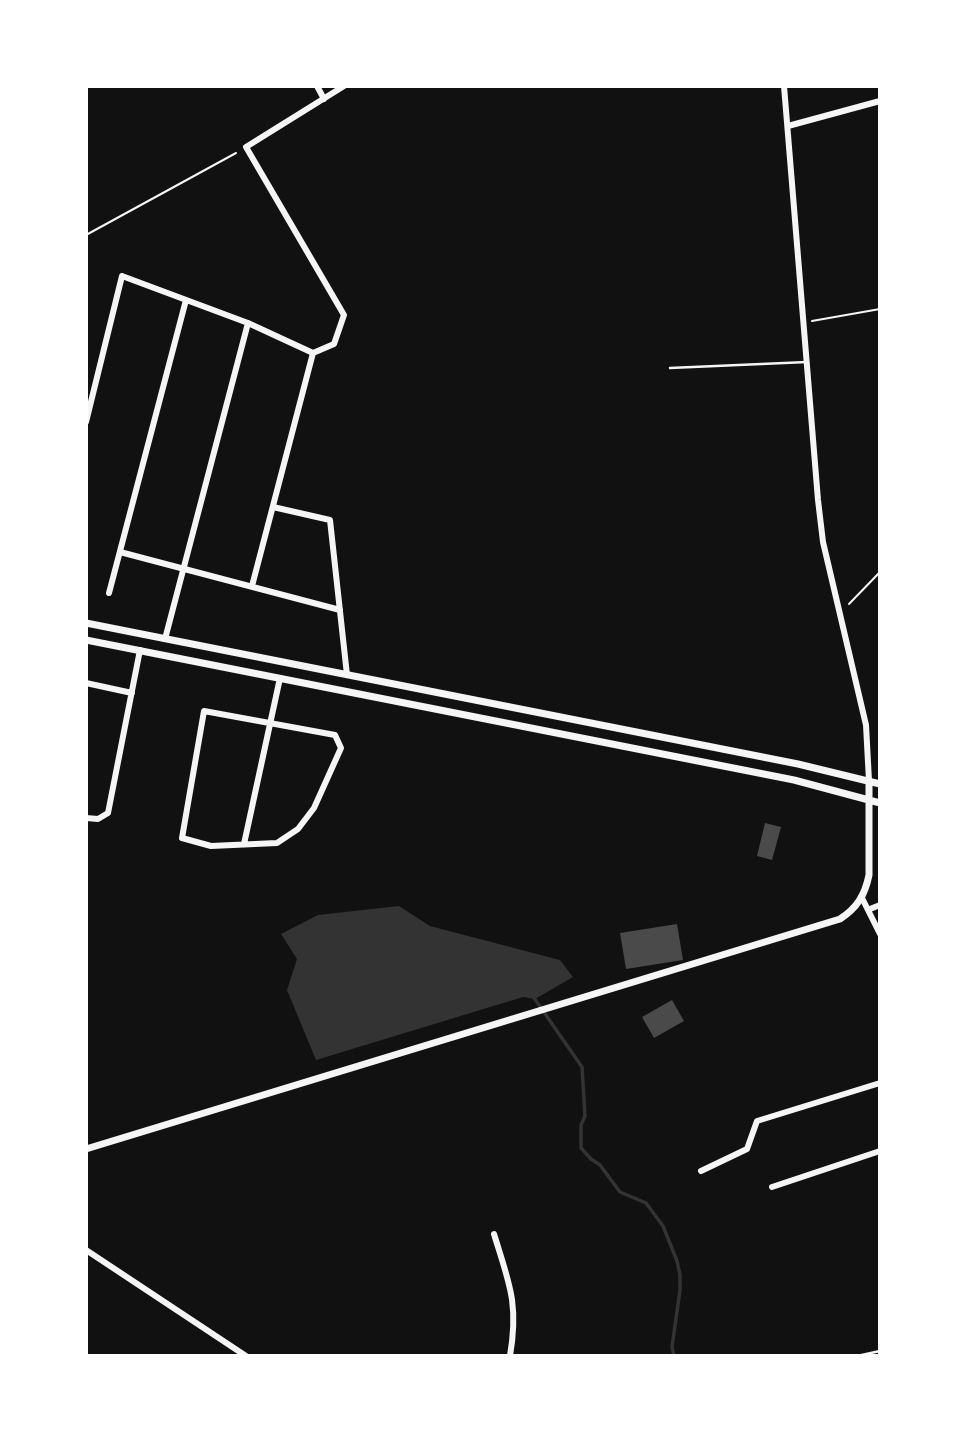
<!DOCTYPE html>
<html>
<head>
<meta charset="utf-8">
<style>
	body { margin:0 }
	#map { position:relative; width:966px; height:1442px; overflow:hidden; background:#111; font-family:"Zilla Slab",serif }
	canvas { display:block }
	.frame { position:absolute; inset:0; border:88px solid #fff; pointer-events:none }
</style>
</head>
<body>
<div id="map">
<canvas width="966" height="1442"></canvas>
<div class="frame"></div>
</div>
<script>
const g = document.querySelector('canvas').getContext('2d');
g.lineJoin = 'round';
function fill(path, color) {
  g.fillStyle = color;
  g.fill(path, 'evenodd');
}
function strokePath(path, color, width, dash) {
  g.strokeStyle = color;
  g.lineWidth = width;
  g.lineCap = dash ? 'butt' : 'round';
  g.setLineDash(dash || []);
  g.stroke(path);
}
const water = new Path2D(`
	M399 906 430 926 560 960 573 977 535 999 523 997 316 1060 287 990 297 959 281 934 318 915Z`);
const stream = new Path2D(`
	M532 995 582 1067 585 1116 581 1125V1148L591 1159 600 1165 620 1192 646 1203 663 1226 677 1261 680 1275V1290L672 1347 674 1356`);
const building = new Path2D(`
	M765 823 781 827 772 860 757 856Z
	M677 924 683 960 626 969 620 933Z
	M672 1000 684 1021 654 1038 642 1017Z`);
const path = new Path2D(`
	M86 235 236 153
	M812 321 880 309
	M849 604 880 572`);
const service = new Path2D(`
	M670 368 807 362
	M857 1356 880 1351`);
const minor = new Path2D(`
	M317 86 324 99
	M784 86 818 500 823 542 866 725 869 781
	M788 126 880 101
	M313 353 334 344 344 315 246 147 344 86
	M86 422 122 276 248 323 313 353 252 586
	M273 507 330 520 347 675
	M120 552 340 610
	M109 593 186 300
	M165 639 248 323
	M86 683 132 693
	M204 711 335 735 341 748 314 808 298 829 277 843 211 846 182 838Z
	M86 818 98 819 108 813 140 650
	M244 844 280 678
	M862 898 880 934
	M870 909 880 905
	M701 1171 747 1149 757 1121 880 1083
	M772 1187 880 1151
	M494 1234C509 1283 519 1303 510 1356
	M86 1250 246 1356`);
const tertiary = new Path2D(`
	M86 623 798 764 880 784
	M86 640 794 780 880 803
	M86 1149 840 919C857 908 865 895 869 875V781`);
fill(water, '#333');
strokePath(stream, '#333', 3.5);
fill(building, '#4a4a4a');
strokePath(path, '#f5f5f5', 2);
strokePath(service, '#f5f5f5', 2.5);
strokePath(minor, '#f5f5f5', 6);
strokePath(tertiary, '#f5f5f5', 7);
</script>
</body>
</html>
